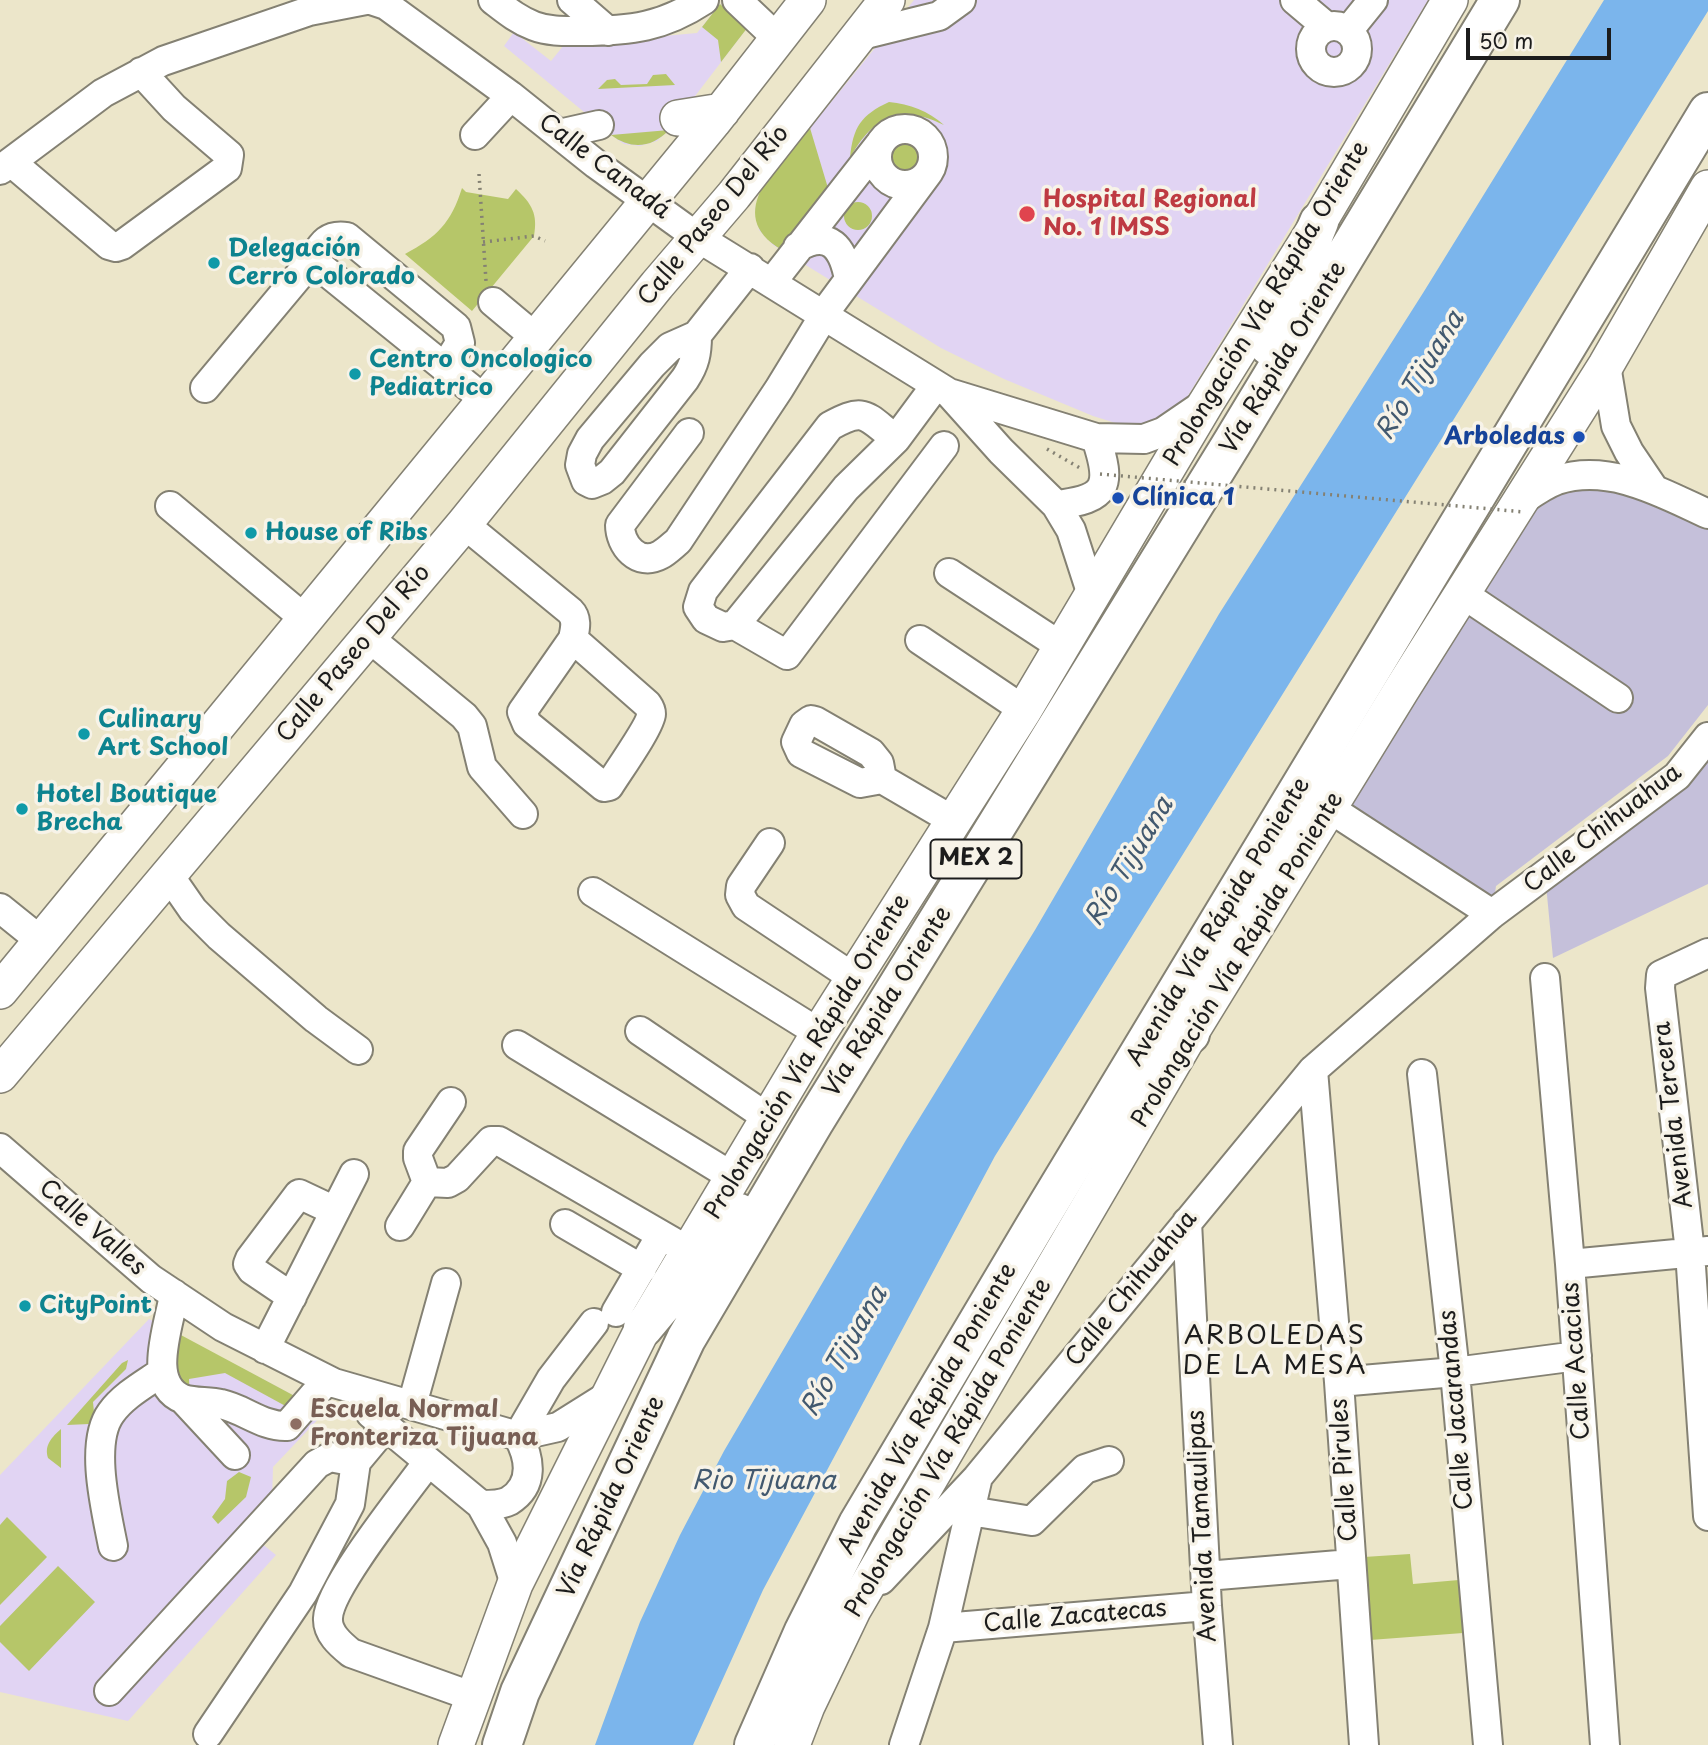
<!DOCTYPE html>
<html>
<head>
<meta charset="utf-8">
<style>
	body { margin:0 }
	#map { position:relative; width:1708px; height:1745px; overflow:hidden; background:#ece6ca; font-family:"Playpen Sans",sans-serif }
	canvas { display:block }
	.scale { position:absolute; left:1466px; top:28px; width:145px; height:32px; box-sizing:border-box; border:4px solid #1c1c1c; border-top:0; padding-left:9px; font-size:21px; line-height:24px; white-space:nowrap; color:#1c1c1c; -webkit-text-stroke:5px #f7f3e8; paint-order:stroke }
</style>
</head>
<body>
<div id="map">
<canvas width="1708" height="1745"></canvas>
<div class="scale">50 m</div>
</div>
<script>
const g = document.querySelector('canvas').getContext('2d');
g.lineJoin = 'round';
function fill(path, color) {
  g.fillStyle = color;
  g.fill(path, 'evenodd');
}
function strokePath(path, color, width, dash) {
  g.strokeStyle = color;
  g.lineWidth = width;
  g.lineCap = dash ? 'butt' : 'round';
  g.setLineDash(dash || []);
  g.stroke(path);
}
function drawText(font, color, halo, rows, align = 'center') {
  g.font = font + ' "Playpen Sans",sans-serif';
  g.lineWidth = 7;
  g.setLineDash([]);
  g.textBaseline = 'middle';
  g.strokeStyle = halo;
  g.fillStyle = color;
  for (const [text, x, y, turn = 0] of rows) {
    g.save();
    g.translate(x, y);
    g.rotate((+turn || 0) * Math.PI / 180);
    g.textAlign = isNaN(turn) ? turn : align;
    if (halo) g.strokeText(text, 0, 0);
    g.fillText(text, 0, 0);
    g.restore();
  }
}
const built = new Path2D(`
	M914 0H1428L1186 399 1176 408 1152 422 1137 425H1122L1093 416 1004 379 941 348 773 245 759 230 755 209 764 181 810 128Z
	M720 4 748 27 669 130 657 141 640 146 624 144 618 140 504 46 514 32 551 61 564 45 697 33Z
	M149 1319 325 1412 273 1467 272 1500 246 1531 276 1555 128 1721 0 1692V1475Z`);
const industrial = new Path2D(`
	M1580 474 1708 514V705L1668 756 1496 886 1492 914 1329 808 1524 499Z
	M1708 737V884L1553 958 1545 874Z`);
const green = new Path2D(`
	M720 4 748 27 721 62 718 40 702 27Z
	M666 74 675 85 598 89 607 80 615 79 621 85 647 84 653 75Z
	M889 102C910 104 928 111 944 125 901 103 872 117 850 158 853 127 861 115 889 102Z
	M810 128 828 188 782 250C720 214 781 162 810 128Z
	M669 130C652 148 631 150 611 135Z
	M891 157a14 14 0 1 1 28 0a14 14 0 1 1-28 0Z
	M462 188 466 192 508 199 516 189C532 204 538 214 534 236L472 311 405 254C437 237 451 223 462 188Z
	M844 216a14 14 0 1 1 28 0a14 14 0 1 1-28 0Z
	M179 1334 304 1401 291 1409 225 1373 189 1379 190 1396 176 1383 174 1338Z
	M128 1360 126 1369 93 1402 97 1443H91L89 1424 67 1425 122 1363Z
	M61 1429V1468L48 1458C44 1445 52 1437 61 1429Z
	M239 1472 251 1477 246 1497 218 1524 212 1517 225 1499 227 1481Z
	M7 1517 47 1557 0 1605V1525Z
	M1410 1554 1413 1584 1459 1580 1463 1633 1370 1640 1364 1557Z
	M58 1566 95 1602 29 1671 0 1642V1626Z`);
const water = new Path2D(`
	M1604 0H1708V11L995 1156 763 1590 693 1745H595L640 1622 680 1535 724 1451 906 1140 1035 930 1219 614 1423 293Z`);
const path = new Path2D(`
	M479 174 486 281
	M483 242 534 236 545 241
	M1047 449 1080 468`);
const minor = new Path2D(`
	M371 0 386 5 511 96 596 164 697 237 949 393 1096 438 1144 439 1163 432 1204 404
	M493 0C506 10 518 20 534 26 550 32 566 31 582 31 631 31 663 27 704 0
	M572 0 608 31
	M737 0 777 38
	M1295 0 1327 27
	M1311 49a23 23 0 1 1 46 0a23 23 0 1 1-46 0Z
	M1348 31 1373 0
	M858 36 939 16 961 0
	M877 157a28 28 0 1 1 56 0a28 28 0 1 1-56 0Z
	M559 134 599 125
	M475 135 511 96
	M11 162 109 245 116 247 122 245 227 168 229 155 174 108 141 72
	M0 170 103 93 163 61 309 11 366 0
	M798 247C830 229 843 248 849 279
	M312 260 485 400
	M772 282 879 145
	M493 302 536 338
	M697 335C697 353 695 364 685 379L612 472 602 480 592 484 586 481 580 465 582 454 590 439 652 365 670 347 697 335 750 268
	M1606 365 1616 426 1629 452 1654 489
	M205 388 312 260C322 244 327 234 347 237L456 327 460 343 445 367
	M949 393 1001 451 1056 505 1071 530 1092 595
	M689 433 620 525C620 545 638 567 660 555 666 552 672 546 678 541L779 389 831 304 928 173
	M896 439C865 416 866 406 830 426L703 591 698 607 706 619 723 627 735 625 787 655 944 446
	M1524 499C1534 492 1546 484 1557 480 1610 463 1662 493 1708 514
	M1056 505C1108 499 1112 486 1096 438
	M170 506 305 619
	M464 524 570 611C578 619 575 629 573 639L647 704C649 707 651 709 651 714 651 725 617 773 609 786L604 787 527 724 522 712 573 639
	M949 573 1062 647
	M1463 594 1618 698
	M735 625 846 488 896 439 936 385
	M368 637 464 716 472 726 482 767 523 814
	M920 640 1024 710
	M882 779 879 763 871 753 815 721 811 720 804 725 796 742 801 753 860 783 882 779 954 821
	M1329 808 1492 914
	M770 843 741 886 740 895 746 906 854 978
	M168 874 193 910 219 936 316 1019 358 1050
	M593 892 819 1033
	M0 908 41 941
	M1708 953 1661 975 1660 988 1690 1252 1708 1516
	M1545 978 1570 1264 1605 1745
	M640 1031 768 1118
	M517 1045 733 1177
	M1313 1070 1339 1382 1364 1745
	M1422 1074 1455 1372 1488 1745
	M0 1148 151 1279 223 1327 334 1383 518 1436 558 1427 609 1395
	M427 1182 418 1158V1151L451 1102
	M1187 1222 1207 1606 1218 1745
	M565 1224 642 1269
	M400 1226 427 1182 448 1183 457 1178 491 1141H499L689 1251
	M1570 1264 1708 1251
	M174 1294C170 1324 145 1384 183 1399 195 1403 209 1401 221 1404 244 1409 263 1427 287 1426L327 1380
	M292 1297 252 1270 248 1264 250 1259 299 1194 335 1211
	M616 1312 661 1235
	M265 1349 354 1174
	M1339 1382 1455 1372 1577 1356
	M183 1399 235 1455
	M412 1405 446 1283
	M371 1414 481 1505 502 1543 515 1584
	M428 1462C407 1491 329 1587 328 1618 327 1633 340 1644 351 1653L474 1697
	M481 1505C490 1505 501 1505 509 1501 535 1485 530 1458 518 1436L551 1379 594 1323
	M970 1511 1032 1521 1085 1469 1109 1461
	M113 1546C106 1510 89 1443 111 1413 124 1395 145 1384 162 1372
	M1206 1576 1351 1564
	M881 1580 977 1478 1313 1070 1492 914 1677 776 1708 737
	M943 1628 1207 1606
	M109 1691 317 1464 330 1457 356 1462
	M208 1734 303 1593 350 1504 356 1462 386 1426
	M904 1745 943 1628 977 1481`);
const major = new Path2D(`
	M678 118 722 111
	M0 991 713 122 808 0
	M0 1075 464 524 657 285 734 195 887 0
	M456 1745 515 1584 643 1328 819 1033 1024 710 1206 403 1319 222 1450 0
	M792 1745 807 1706 853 1610 1190 1034 1402 689 1606 365 1708 188`);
const highway = new Path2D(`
	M1269 346 1319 222
	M1142 1086 1166 1053 1190 1034
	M643 1328 739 1213
	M502 1745 520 1692 686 1339 814 1122 1232 443 1500 0
	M754 1745 804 1631 858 1524 1035 1226 1708 112`);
const pathBridge = new Path2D(`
	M1100 474 1524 512`);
const markers = [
	[1027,214,9,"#e0444e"],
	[214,263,7,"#0f9aa8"],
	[355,374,7,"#0f9aa8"],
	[1579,437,7,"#1a4fb4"],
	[1118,498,7,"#1a4fb4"],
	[251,533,7,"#0f9aa8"],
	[84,734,7,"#0f9aa8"],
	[22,809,7,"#0f9aa8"],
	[25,1306,7,"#0f9aa8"],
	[296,1424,7,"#8d6e63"]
];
const shields = [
	[976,859,91]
];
const shieldNames = [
	["MEX 2",976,859]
];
const streetNames = [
	["Calle Canadá",604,167,37],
	["Calle Paseo Del Río",714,216,-51],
	["Prolongación Vía Rápida Oriente",1267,304,-59],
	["Vía Rápida Oriente",1284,358,-59],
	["Calle Paseo Del Río",354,654,-50],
	["Calle Chihuahua",1603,829,-38],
	["Avenida Vía Rápida Poniente",1219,922,-59],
	["Prolongación Vía Rápida Poniente",1238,960,-59],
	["Vía Rápida Oriente",888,1002,-58],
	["Prolongación Vía Rápida Oriente",808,1057,-59],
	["Avenida Tercera",1674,1115,-97],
	["Calle Valles",92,1228,41],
	["Calle Chihuahua",1132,1289,-51],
	["Calle Acacias",1577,1361,-94],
	["Avenida Vía Rápida Poniente",928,1409,-60],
	["Calle Jacarandas",1457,1410,-95],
	["Prolongación Vía Rápida Poniente",949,1448,-60],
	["Calle Pirules",1345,1470,-94],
	["Vía Rápida Oriente",612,1497,-65],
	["Avenida Tamaulipas",1203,1526,-93],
	["Calle Zacatecas",1075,1617,-5]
];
const healthNames = [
	["Hospital Regional",1043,200],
	["No. 1 IMSS",1043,228]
];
const cultureNames = [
	["Delegación",228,249],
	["Cerro Colorado",228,277],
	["Centro Oncologico",369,360],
	["Pediatrico",369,388],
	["House of Ribs",265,533],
	["Culinary",98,720],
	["Art School",98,748],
	["Hotel Boutique",36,795],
	["Brecha",36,823],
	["CityPoint",39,1306]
];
const transitNames = [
	["Arboledas",1565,437],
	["Clínica 1",1132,498,"left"]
];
const educationNames = [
	["Escuela Normal",310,1410],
	["Fronteriza Tijuana",310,1438]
];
const waterNames = [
	["Río Tijuana",1421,376,-59],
	["Río Tijuana",1130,862,-59],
	["Río Tijuana",845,1352,-60],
	["Rio Tijuana",764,1482]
];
const neighbourhoodNames = [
	["ARBOLEDAS",1275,1337],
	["DE LA MESA",1275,1367]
];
fill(built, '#e1d4f3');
fill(industrial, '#c5c0da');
fill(green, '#b6c669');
fill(water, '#7bb5ec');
strokePath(minor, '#848173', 32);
strokePath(major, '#848173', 38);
strokePath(highway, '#848173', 42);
strokePath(path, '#848173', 3.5, [2, 5]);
strokePath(minor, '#fff', 28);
strokePath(major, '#fff', 35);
strokePath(highway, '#fff', 38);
strokePath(pathBridge, '#848173', 3.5, [2, 5]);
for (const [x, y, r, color] of markers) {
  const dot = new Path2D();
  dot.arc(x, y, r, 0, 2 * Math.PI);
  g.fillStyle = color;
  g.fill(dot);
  strokePath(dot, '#f7f3e8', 2.5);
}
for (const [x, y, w] of shields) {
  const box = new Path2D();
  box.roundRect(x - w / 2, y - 19.5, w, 39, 5);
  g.fillStyle = '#f7f3e8';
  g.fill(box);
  strokePath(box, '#1c1c1c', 2);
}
drawText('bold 23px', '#1c1c1c', null, shieldNames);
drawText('24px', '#1c1c1c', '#f7f3e8', streetNames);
drawText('bold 24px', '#be3a42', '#f7f3e8', healthNames, 'left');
drawText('bold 24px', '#0d838f', '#f7f3e8', cultureNames, 'left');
drawText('bold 24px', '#164399', '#f7f3e8', transitNames, 'right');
drawText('bold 24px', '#785e54', '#f7f3e8', educationNames, 'left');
drawText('italic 26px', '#42596f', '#f7f3e8', waterNames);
g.letterSpacing = '2px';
drawText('26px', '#1c1c1c', '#f7f3e8', neighbourhoodNames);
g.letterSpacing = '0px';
</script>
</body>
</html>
